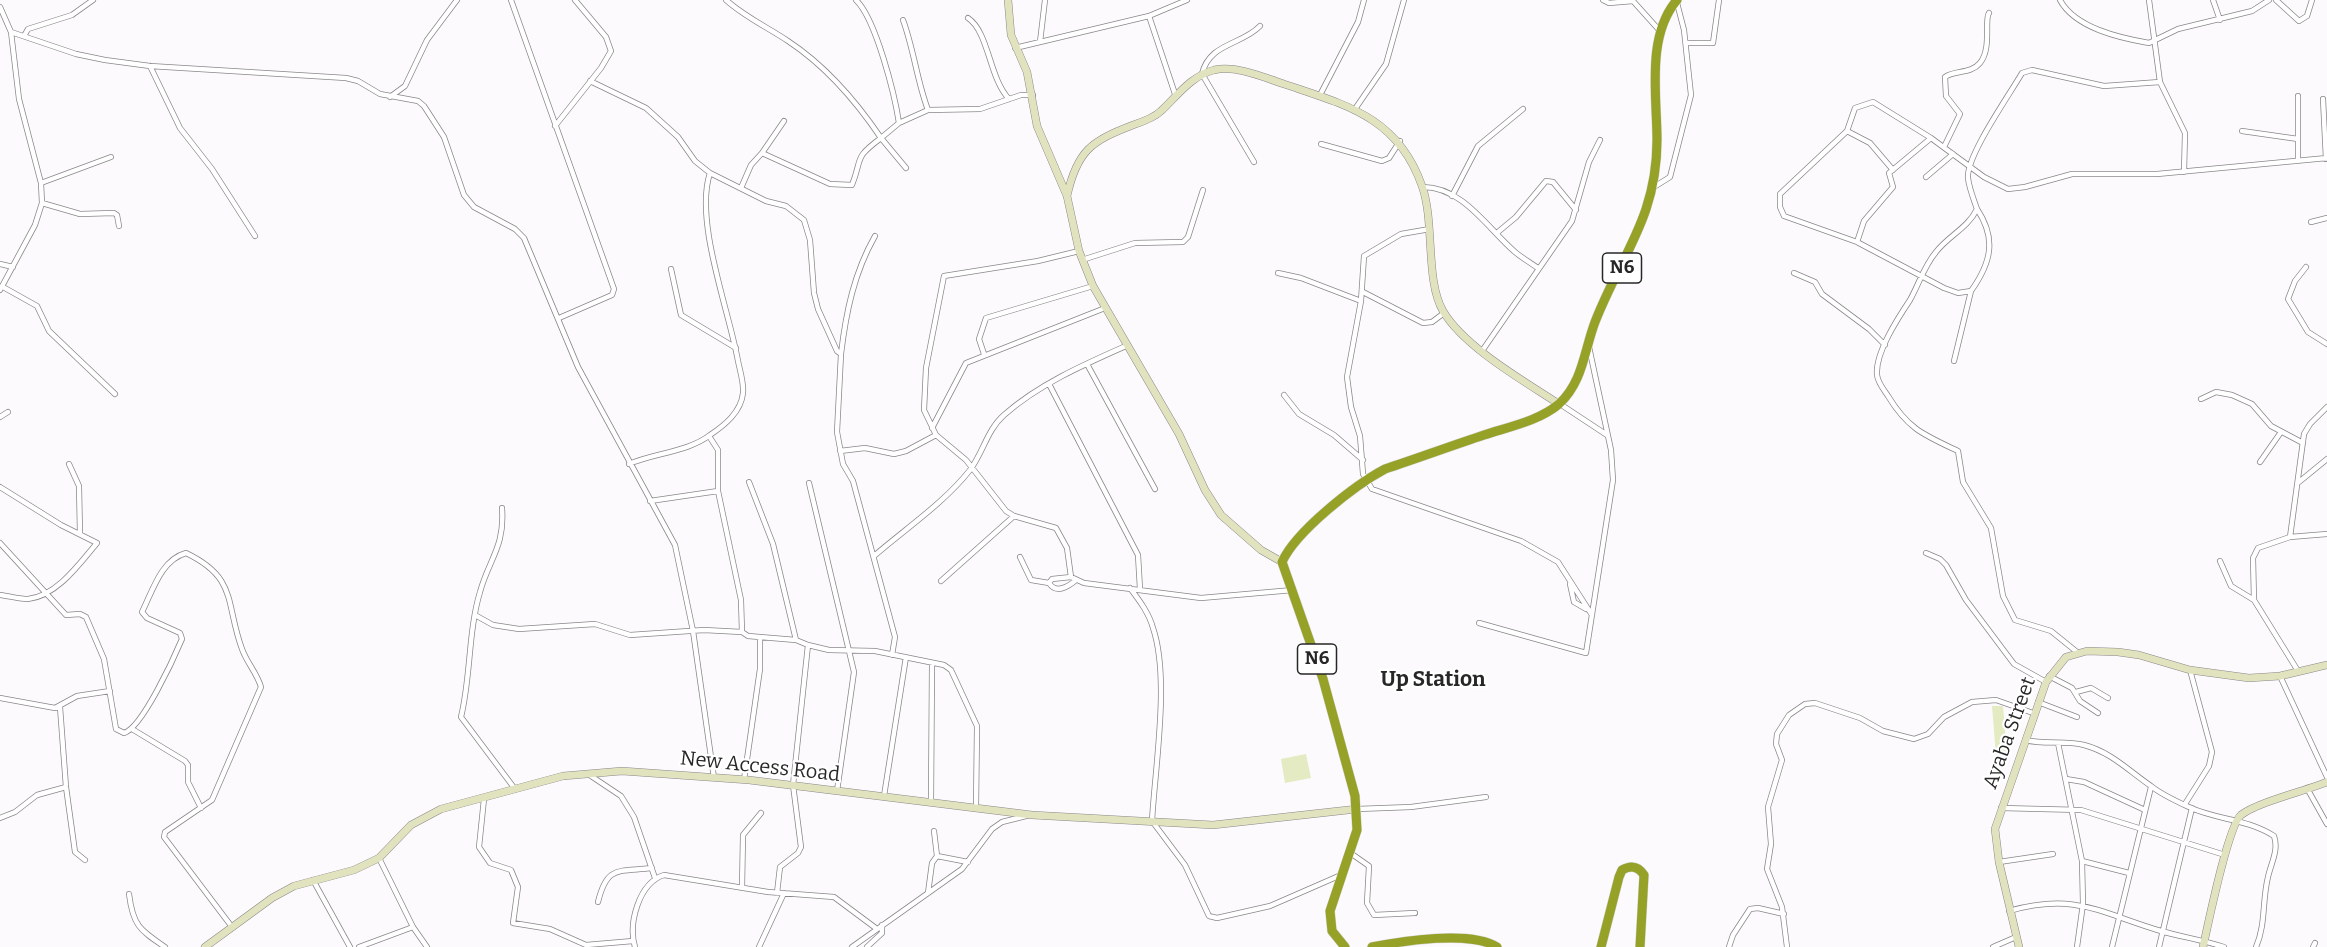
<!DOCTYPE html>
<html>
<head>
<meta charset="utf-8">
<style>
	body { margin:0 }
	canvas { display:block; background:#fdfafd }
</style>
</head>
<body>
<canvas width="2327" height="947"></canvas>
<script>
const g = document.querySelector('canvas').getContext('2d');
g.lineJoin = 'round';
function fill(path, color) {
  g.fillStyle = color;
  g.fill(path, 'evenodd');
}
function strokePath(path, color, width, dash) {
  g.strokeStyle = color;
  g.lineWidth = width;
  g.lineCap = dash ? 'butt' : 'round';
  g.setLineDash(dash || []);
  g.stroke(path);
}
function drawText(font, color, halo, rows, align = 'center') {
  g.font = font + ' Bitter,serif';
  g.lineWidth = 4.5;
  g.setLineDash([]);
  g.textBaseline = 'middle';
  g.strokeStyle = halo;
  g.fillStyle = color;
  for (const [text, x, y, turn = 0] of rows) {
    g.save();
    g.translate(x, y);
    g.rotate((+turn || 0) * Math.PI / 180);
    g.textAlign = isNaN(turn) ? turn : align;
    if (halo) g.strokeText(text, 0, 0);
    g.fillText(text, 0, 0);
    g.restore();
  }
}
const green = new Path2D(`
	M1992 706H2003L2007 754 1996 756Z
	M1306 754 1311 778 1285 783 1281 759Z`);
const street = new Path2D(`
	M511 0 614 289 612 295 559 318
	M726 0C745 17 767 27 788 41 826 66 856 101 881 138L899 123 928 110 980 109 1021 95H1033
	M856 0C876 19 895 96 899 123
	M1603 0 1609 3 1633 1 1660 31
	M2060 0C2075 28 2120 38 2149 43L2178 29 2252 11 2269 0
	M2149 0 2160 82 2185 133 2184 172
	M2213 0 2220 20
	M2276 0 2299 21 2307 16 2312 0
	M0 7 11 32 19 99 41 183 42 203 35 225 0 290
	M1149 16 1175 94
	M968 18C989 32 989 78 1009 99
	M903 20C914 50 917 81 928 110
	M11 32 76 54 105 60 150 66 346 78 358 81 380 94 418 101 424 106 444 137 464 195 474 207 515 229 524 238 578 367 675 545 693 631 714 778
	M24 36 28 29 72 15 93 0
	M1040 42 1045 0
	M1686 43H1713L1719 0
	M1015 48 1149 16 1187 0
	M150 66 180 128 212 169 255 236
	M590 81 646 108 678 137 695 161 710 173 766 201 786 206 804 220 810 240 814 293 818 309 837 351 841 354 837 432 843 464 853 481 895 637 892 655
	M1320 95 1358 22 1364 0
	M2298 96V161
	M390 97 405 86 427 40 457 0
	M2323 99 2326 159
	M1355 109 1386 64 1404 0
	M555 126 601 68 611 51 606 37 575 0
	M1847 131 1870 143 1893 170
	M2242 131 2298 139
	M1321 144 1382 161 1389 158 1400 141
	M1944 147 1960 114 1946 96 1945 77C1955 70 1971 74 1980 63 1992 49 1984 19 1989 13
	M762 153 784 121
	M1254 162 1202 74C1209 43 1242 45 1260 26
	M1926 177 1953 154
	M41 183 111 157
	M1423 187C1463 187 1488 229 1515 252 1522 258 1531 263 1538 268
	M1654 187 1670 177 1691 95 1684 30 1677 3
	M741 188 751 165 762 153 830 184 852 185C863 157 853 159 881 138L906 168
	M1452 196 1478 146 1523 109
	M42 203 80 214 114 213 117 215 119 226
	M1977 209C1997 239 1991 263 1971 291L1958 293 1944 288 1857 242 1784 216 1780 207V194L1847 131 1855 108 1873 102 1931 138 1984 177 2008 189 2025 187 2072 174H2157L2327 158
	M2311 222 2327 218
	M1498 232 1516 217 1546 181 1553 182 1576 210
	M1857 242 1864 221 1893 187 1889 173 1931 138
	M1082 260 1135 243 1183 242 1188 237 1203 190
	M0 264 13 267
	M2306 267 2295 281 2288 299 2308 332 2327 344
	M671 269 681 315 736 348
	M1278 273 1301 278 1361 301 1347 377 1351 407 1360 436 1363 474 1372 489 1521 541 1558 562 1592 615
	M1794 273 1815 282 1822 294 1869 329 1885 345
	M3 287 37 306 49 331 115 394
	M1363 292 1423 323 1432 322 1444 313
	M1361 301 1364 256 1401 234 1430 229
	M1482 351 1572 221 1589 162 1600 140
	M841 354C846 312 854 273 875 236
	M984 354 979 339 986 318 1093 286
	M1954 361 1971 291
	M1087 364 1155 489
	M1049 384 1138 555 1140 589
	M1284 395 1299 414 1334 435 1363 460
	M2201 399 2216 392 2232 395 2252 404 2271 426 2303 443
	M1560 404 1607 435
	M0 417 8 412
	M932 428 966 363 1105 308
	M709 436 718 450V491L741 600 742 632 748 636 796 640 808 645
	M840 451 865 448 894 454 906 451 936 435
	M2260 462 2281 432
	M69 464 79 486 80 534
	M629 464C654 453 688 452 710 435 725 425 741 412 743 393 744 383 740 371 738 361 729 310 694 221 710 173
	M749 482 773 544 796 640
	M2299 482 2327 459
	M809 483 854 672 837 791
	M0 487 61 525 97 543C80 563 57 596 28 599 20 599 9 596 0 595
	M650 501 718 491
	M502 508C505 547 489 559 480 592 468 632 471 676 461 717L515 789
	M2290 537 2304 434 2310 424 2327 407
	M0 543 66 615 80 614 86 617 104 659 116 729 124 733C142 728 174 658 182 639L180 633 147 618 142 612C153 590 161 560 186 553 238 578 225 603 242 649 247 663 257 673 261 687L212 800 165 832 164 837 232 927
	M1926 553 1940 559 1946 565 1966 600 2014 664 2046 682
	M874 556C905 529 944 503 970 470 983 453 987 430 1004 415 1039 384 1085 364 1128 345
	M1020 557 1031 580 1049 583
	M2220 561 2231 586 2254 600
	M1071 577 1067 548 1056 528 1014 516 1006 511 966 460 936 435 924 410 926 368 944 276 1038 261 1079 251
	M1076 580C1068 587 1056 594 1049 583L1052 579 1071 577 1084 583 1201 598 1293 590
	M941 581 1014 516
	M1570 584 1574 602 1586 609
	M1130 588C1139 600 1149 613 1153 628 1170 678 1155 767 1152 821L1185 865 1209 916 1217 918 1270 906 1341 875
	M475 615 493 625 519 629 595 624 630 635 704 630 742 632
	M1479 623 1586 653 1613 480 1611 450 1589 347
	M2077 652 2051 631 2015 620 2003 596 1991 528 1963 482 1958 451C1924 435 1908 429 1888 396 1884 390 1878 383 1877 375 1875 353 1898 318 1910 300 1919 284 1924 266 1936 252 1948 236 1968 228 1977 209 1974 200 1969 188 1968 178 1966 156 2010 94 2022 73L2032 70 2104 86 2160 82
	M2298 671 2254 600 2253 558 2258 548 2290 537 2327 534
	M2049 676 2072 688 2080 701 2098 713
	M2280 676 2327 777
	M2076 692 2091 688 2108 698
	M0 698 55 708 77 696 110 691
	M2038 702 2077 717
	M60 707 66 787 75 852 85 860
	M132 729 185 761 188 765V782L201 808
	M2025 740C2045 745 2065 740 2084 745 2111 752 2129 771 2151 786 2162 795 2178 802 2191 808 2219 820 2247 819 2274 836 2279 850 2271 863 2268 877 2262 901 2266 924 2256 947
	M2058 743 2082 861 2083 904 2077 947
	M588 774 621 796 634 817 655 878
	M2066 779 2084 782 2145 810
	M744 780 760 669V638
	M2308 790 2327 824
	M884 796 906 657
	M484 799 479 847 490 863 511 870 518 887 513 923 550 929 586 945 633 941
	M931 802 932 663
	M2185 804 2209 766 2212 752 2190 670
	M2001 808 2081 810 2225 855
	M1357 809 1411 807 1486 797
	M0 818 15 812 37 795 66 787
	M934 831 937 856
	M1349 852 1369 866 1367 903 1374 915 1415 913
	M379 858 413 927 427 947
	M2082 861 2129 873
	M1999 862 2053 854
	M313 880 350 947
	M742 888 743 835 761 813
	M777 893 780 867 798 853 801 847 793 785 808 645 829 650 875 651 944 665 951 670 977 726 976 809
	M928 893 932 863 937 856 968 862
	M129 894C133 926 140 930 165 947
	M598 902C607 865 618 872 652 868
	M2009 911C2076 892 2100 913 2161 931 2182 937 2203 940 2224 947
	M359 947 413 927
	M635 947C628 923 639 883 664 875L768 892 834 897 877 929
	M759 947 784 893
	M852 947 962 869 992 829 1002 822 1026 816
	M867 947 882 933V925
	M1729 947 1733 935 1750 909 1758 908 1784 914
	M1787 947 1782 907 1767 869 1771 844 1768 807 1782 760 1776 744 1777 734 1789 715 1805 704 1815 703 1860 718 1883 731 1914 739 1928 734 1944 717 1972 702 1996 700 2033 713
	M1993 947 2016 937
	M2112 947 2151 787
	M2159 947 2192 808
	M2313 947 2315 943`);
const secondary = new Path2D(`
	M1008 0 1011 35 1027 72 1037 126 1067 196 1079 251 1093 286 1179 434 1205 490 1221 515 1261 550 1282 562
	M1067 196C1077 151 1091 141 1133 125 1142 122 1154 118 1161 111 1177 96 1191 76 1214 70 1236 65 1263 77 1284 84 1346 105 1398 117 1422 186 1435 222 1425 280 1443 311 1464 347 1524 381 1559 404
	M205 947 272 898 294 886 354 870 379 858 411 825 441 809 563 776 622 771 749 780 1032 815 1213 825 1357 809
	M2019 947 1999 862 1995 829 2046 682 2066 657 2087 651 2118 652 2139 655 2190 670 2249 678 2280 676 2327 665
	M2203 947C2208 925 2228 826 2241 815 2258 802 2305 791 2327 782`);
const highway = new Path2D(`
	M1345 947 1332 931 1330 911 1357 830 1355 796 1323 679 1282 562C1296 531 1355 485 1385 469 1418 458 1451 446 1484 435 1508 427 1539 421 1559 404 1583 382 1584 351 1595 322 1621 255 1657 218 1657 140 1657 96 1646 36 1677 0
	M1372 947C1402 941 1470 930 1497 947
	M1601 947 1619 877 1622 870C1631 865 1638 866 1644 875L1640 947`);
const shields = [
	[1622,268,39],
	[1317,659,39]
];
const shieldNames = [
	["N6",1622,268],
	["N6",1317,659]
];
const streetNames = [
	["Ayaba Street",2010,733,-70],
	["New Access Road",760,767,6]
];
const neighbourhoodNames = [
	["Up Station",1433,680]
];
fill(green, '#e4eac1');
strokePath(street, '#8a878a', 6);
strokePath(secondary, '#8a878a', 8);
strokePath(highway, '#d8d8d8', 10);
strokePath(street, '#fff', 4.5);
strokePath(secondary, '#e0e3be', 7);
strokePath(highway, '#96a128', 9);
for (const [x, y, w] of shields) {
  const box = new Path2D();
  box.roundRect(x - w / 2, y - 15, w, 30, 4.5);
  g.fillStyle = '#fff';
  g.fill(box);
  strokePath(box, '#282728', 1.5);
}
drawText('bold 18px', '#282728', null, shieldNames);
drawText('20px', '#282728', '#fff', streetNames);
drawText('bold 21px', '#282728', '#fff', neighbourhoodNames);
</script>
</body>
</html>
